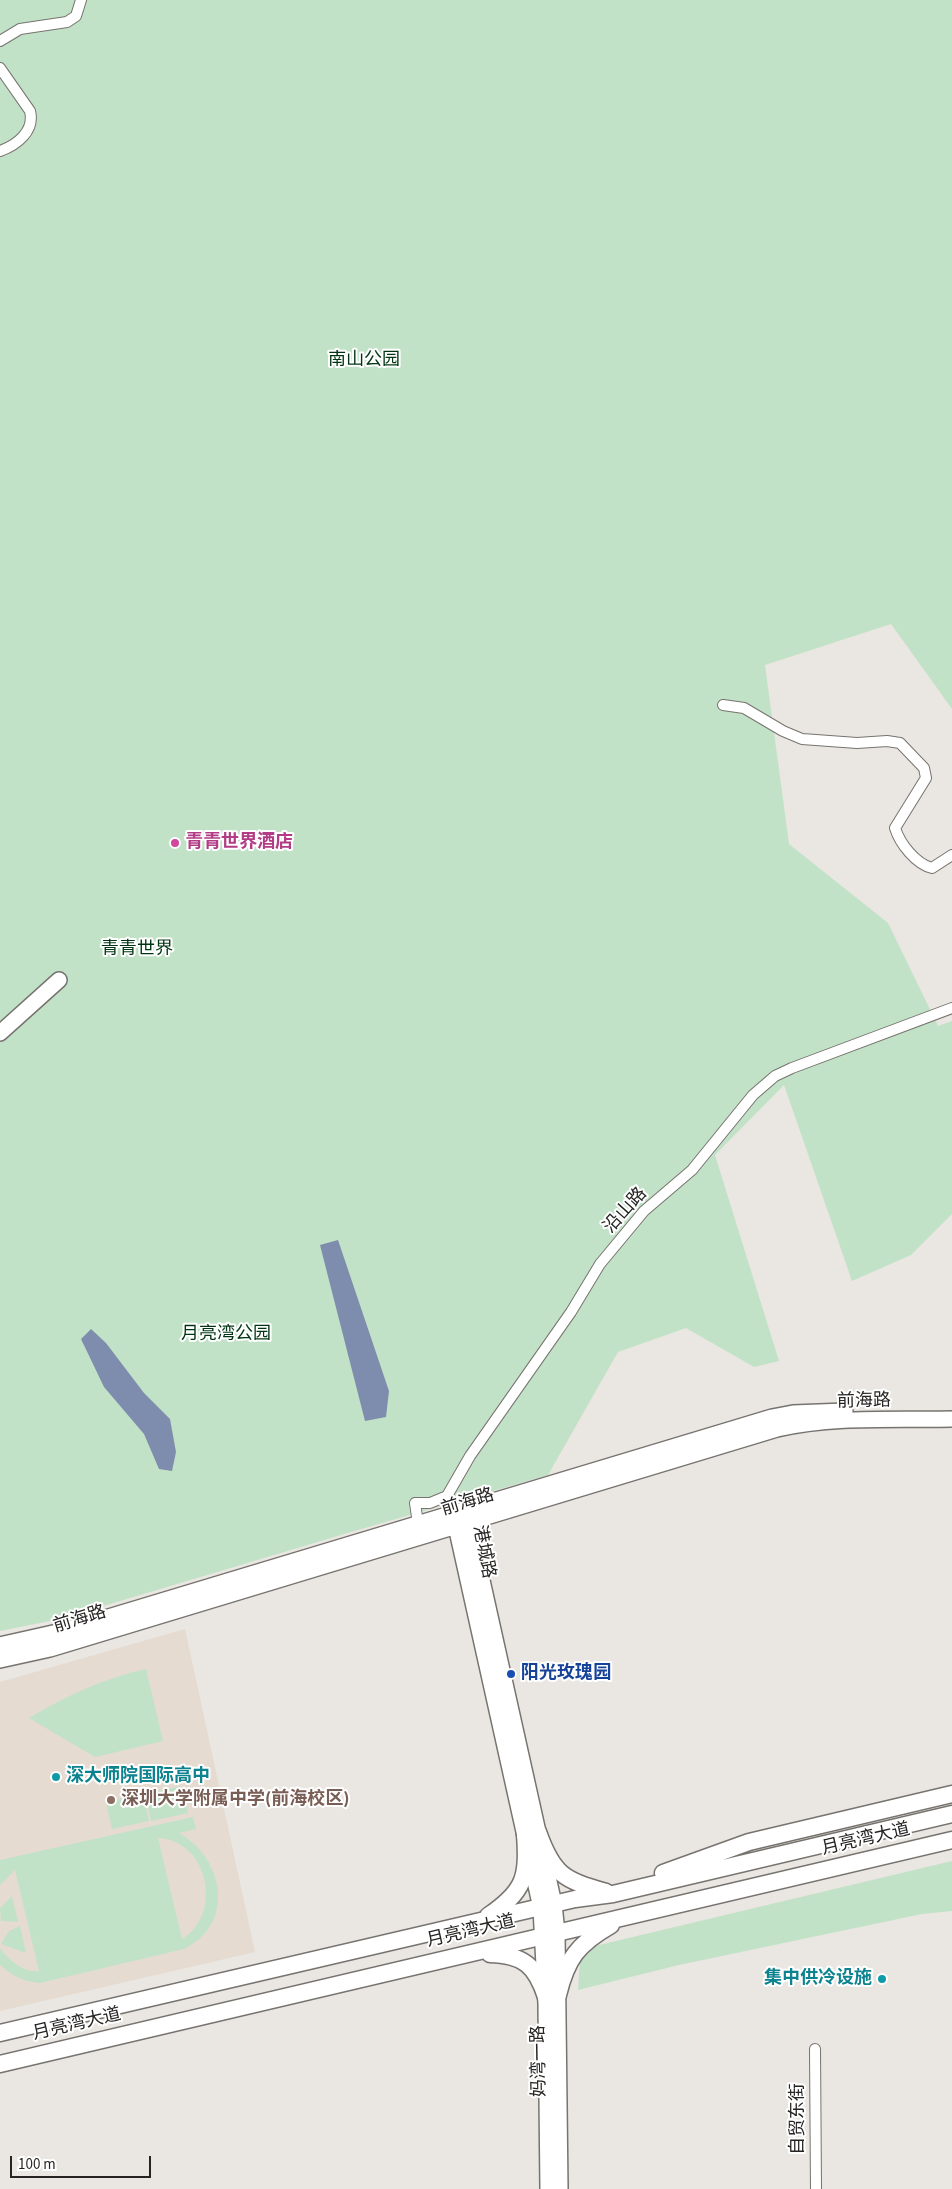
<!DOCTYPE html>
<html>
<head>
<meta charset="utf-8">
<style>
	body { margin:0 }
	#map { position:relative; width:952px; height:2189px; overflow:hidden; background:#eae6e2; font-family:"Source Sans 3",sans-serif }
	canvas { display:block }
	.scale { position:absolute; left:10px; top:2156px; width:141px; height:22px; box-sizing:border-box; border:2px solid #262423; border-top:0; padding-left:6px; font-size:15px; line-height:18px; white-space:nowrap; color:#262423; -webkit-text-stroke:4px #fff; paint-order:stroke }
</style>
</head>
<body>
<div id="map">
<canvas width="952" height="2189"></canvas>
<div class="scale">100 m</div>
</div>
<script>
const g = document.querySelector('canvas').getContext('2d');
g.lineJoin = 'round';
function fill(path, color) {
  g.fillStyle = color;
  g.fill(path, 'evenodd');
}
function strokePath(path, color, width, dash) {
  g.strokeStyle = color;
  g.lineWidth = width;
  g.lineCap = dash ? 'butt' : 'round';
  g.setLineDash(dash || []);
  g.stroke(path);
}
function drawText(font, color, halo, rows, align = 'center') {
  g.font = font + ' "Source Sans 3","Noto Sans SC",sans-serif';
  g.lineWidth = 4;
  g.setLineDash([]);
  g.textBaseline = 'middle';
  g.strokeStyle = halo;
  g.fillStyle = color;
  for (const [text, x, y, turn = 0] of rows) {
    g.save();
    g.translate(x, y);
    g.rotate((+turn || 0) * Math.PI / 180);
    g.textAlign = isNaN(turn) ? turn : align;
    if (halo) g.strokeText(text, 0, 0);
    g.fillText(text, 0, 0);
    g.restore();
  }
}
const built = new Path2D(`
	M185 1629 255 1952 0 2011V1682Z`);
const green = new Path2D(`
	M0 0H952V709L891 624 765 665 789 844 888 923 938 1026 952 1021V1214L911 1255 852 1281 784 1085 715 1155 779 1361 754 1367 686 1328 618 1352 548 1475 351 1532 60 1619 0 1631Z
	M146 1669 163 1741 95 1757 29 1718C68 1695 102 1679 146 1669Z
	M182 1786 188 1813 151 1821 145 1794Z
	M143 1794 149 1821 112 1829 106 1802Z
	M193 1817 196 1829 179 1833C224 1858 236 1924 184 1949L40 1983C24 1982 11 1975 0 1965V1948C9 1960 23 1973 39 1971L15 1870 0 1885V1860ZM158 1838C208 1840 224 1914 182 1939Z
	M952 1861V1911L922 1914 679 1965 578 1990 580 1958 595 1946Z
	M12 1896 18 1922 1 1921 0 1908Z
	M20 1926 26 1953 1 1944 9 1931Z`);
const water = new Path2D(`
	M338 1240 389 1391 386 1417 365 1421 320 1245Z
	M91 1329 106 1343 144 1393 170 1419 176 1452 172 1471 159 1469 144 1434 104 1387 81 1339Z`);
const street = new Path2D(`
	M0 41 20 29 67 22 76 16 81 0
	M0 68 30 111C35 131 17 145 0 151
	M723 705 744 708 783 731 802 739 857 743 887 741 900 743 924 768 926 778 895 828C900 844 916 864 932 868L952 855
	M418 1524 415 1503H430L447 1496 470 1456 571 1312 600 1264 644 1211 692 1170 753 1095 775 1076 792 1068 952 1008
	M815 2049 816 2189`);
const secondary = new Path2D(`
	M0 1033 59 980
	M463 1515 469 1522 554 1904 557 1933 560 2189
	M458 1518 456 1526 541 1908 546 2004 548 2189
	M0 1645 62 1631 772 1417 793 1413 845 1411
	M0 1660 50 1649 777 1429C833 1416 894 1420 952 1419`);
const primary = new Path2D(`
	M538 1832C553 1875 564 1880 606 1892
	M663 1873 749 1842 952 1794
	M488 1916C525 1891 528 1877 525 1834
	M490 1954C524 1955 536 1966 546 1997
	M558 1995C567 1958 578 1944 611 1925
	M0 2033 575 1899 613 1894 952 1814
	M0 2064 952 1840`);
const markers = [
	[175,843,5,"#d1479c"],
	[511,1674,5,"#1a4fb4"],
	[56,1777,5,"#0f9aa8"],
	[111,1800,5,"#8d6e63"],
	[882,1979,5,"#0f9aa8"]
];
const parkNames = [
	["南山公园",364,361],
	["青青世界",137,950],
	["月亮湾公园",226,1335]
];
const hotelNames = [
	["青青世界酒店",185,843]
];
const streetNames = [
	["沿山路",626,1211,-48],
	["前海路",864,1402,-1],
	["前海路",468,1503,-17],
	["港城路",483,1552,79],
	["前海路",80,1620,-17],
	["月亮湾大道",866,1840,-13],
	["月亮湾大道",471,1932,-13],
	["月亮湾大道",77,2025,-13],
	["妈湾一路",540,2061,-91],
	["自贸东街",799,2119,-90]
];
const transitNames = [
	["阳光玫瑰园",521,1674]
];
const cultureNames = [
	["深大师院国际高中",66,1777],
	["集中供冷设施",872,1979,"right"]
];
const educationNames = [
	["深圳大学附属中学(前海校区)",121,1800]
];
fill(built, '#e5dbd1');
fill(green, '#c2e2c7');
fill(water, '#7e8dad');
strokePath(street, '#77736f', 12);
strokePath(secondary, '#77736f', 18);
strokePath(primary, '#77736f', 19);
strokePath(street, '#fff', 10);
strokePath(secondary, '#fff', 15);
strokePath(primary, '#fff', 16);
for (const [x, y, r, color] of markers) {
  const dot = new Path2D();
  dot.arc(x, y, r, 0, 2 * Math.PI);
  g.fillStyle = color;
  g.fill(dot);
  strokePath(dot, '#fff', 2);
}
drawText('18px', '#003412', '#fff', parkNames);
drawText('bold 18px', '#b23c85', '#fff', hotelNames, 'left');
drawText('18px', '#262423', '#fff', streetNames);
drawText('bold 18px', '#164399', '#fff', transitNames, 'left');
drawText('bold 18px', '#0d838f', '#fff', cultureNames, 'left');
drawText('bold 18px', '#785e54', '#fff', educationNames, 'left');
</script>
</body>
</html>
